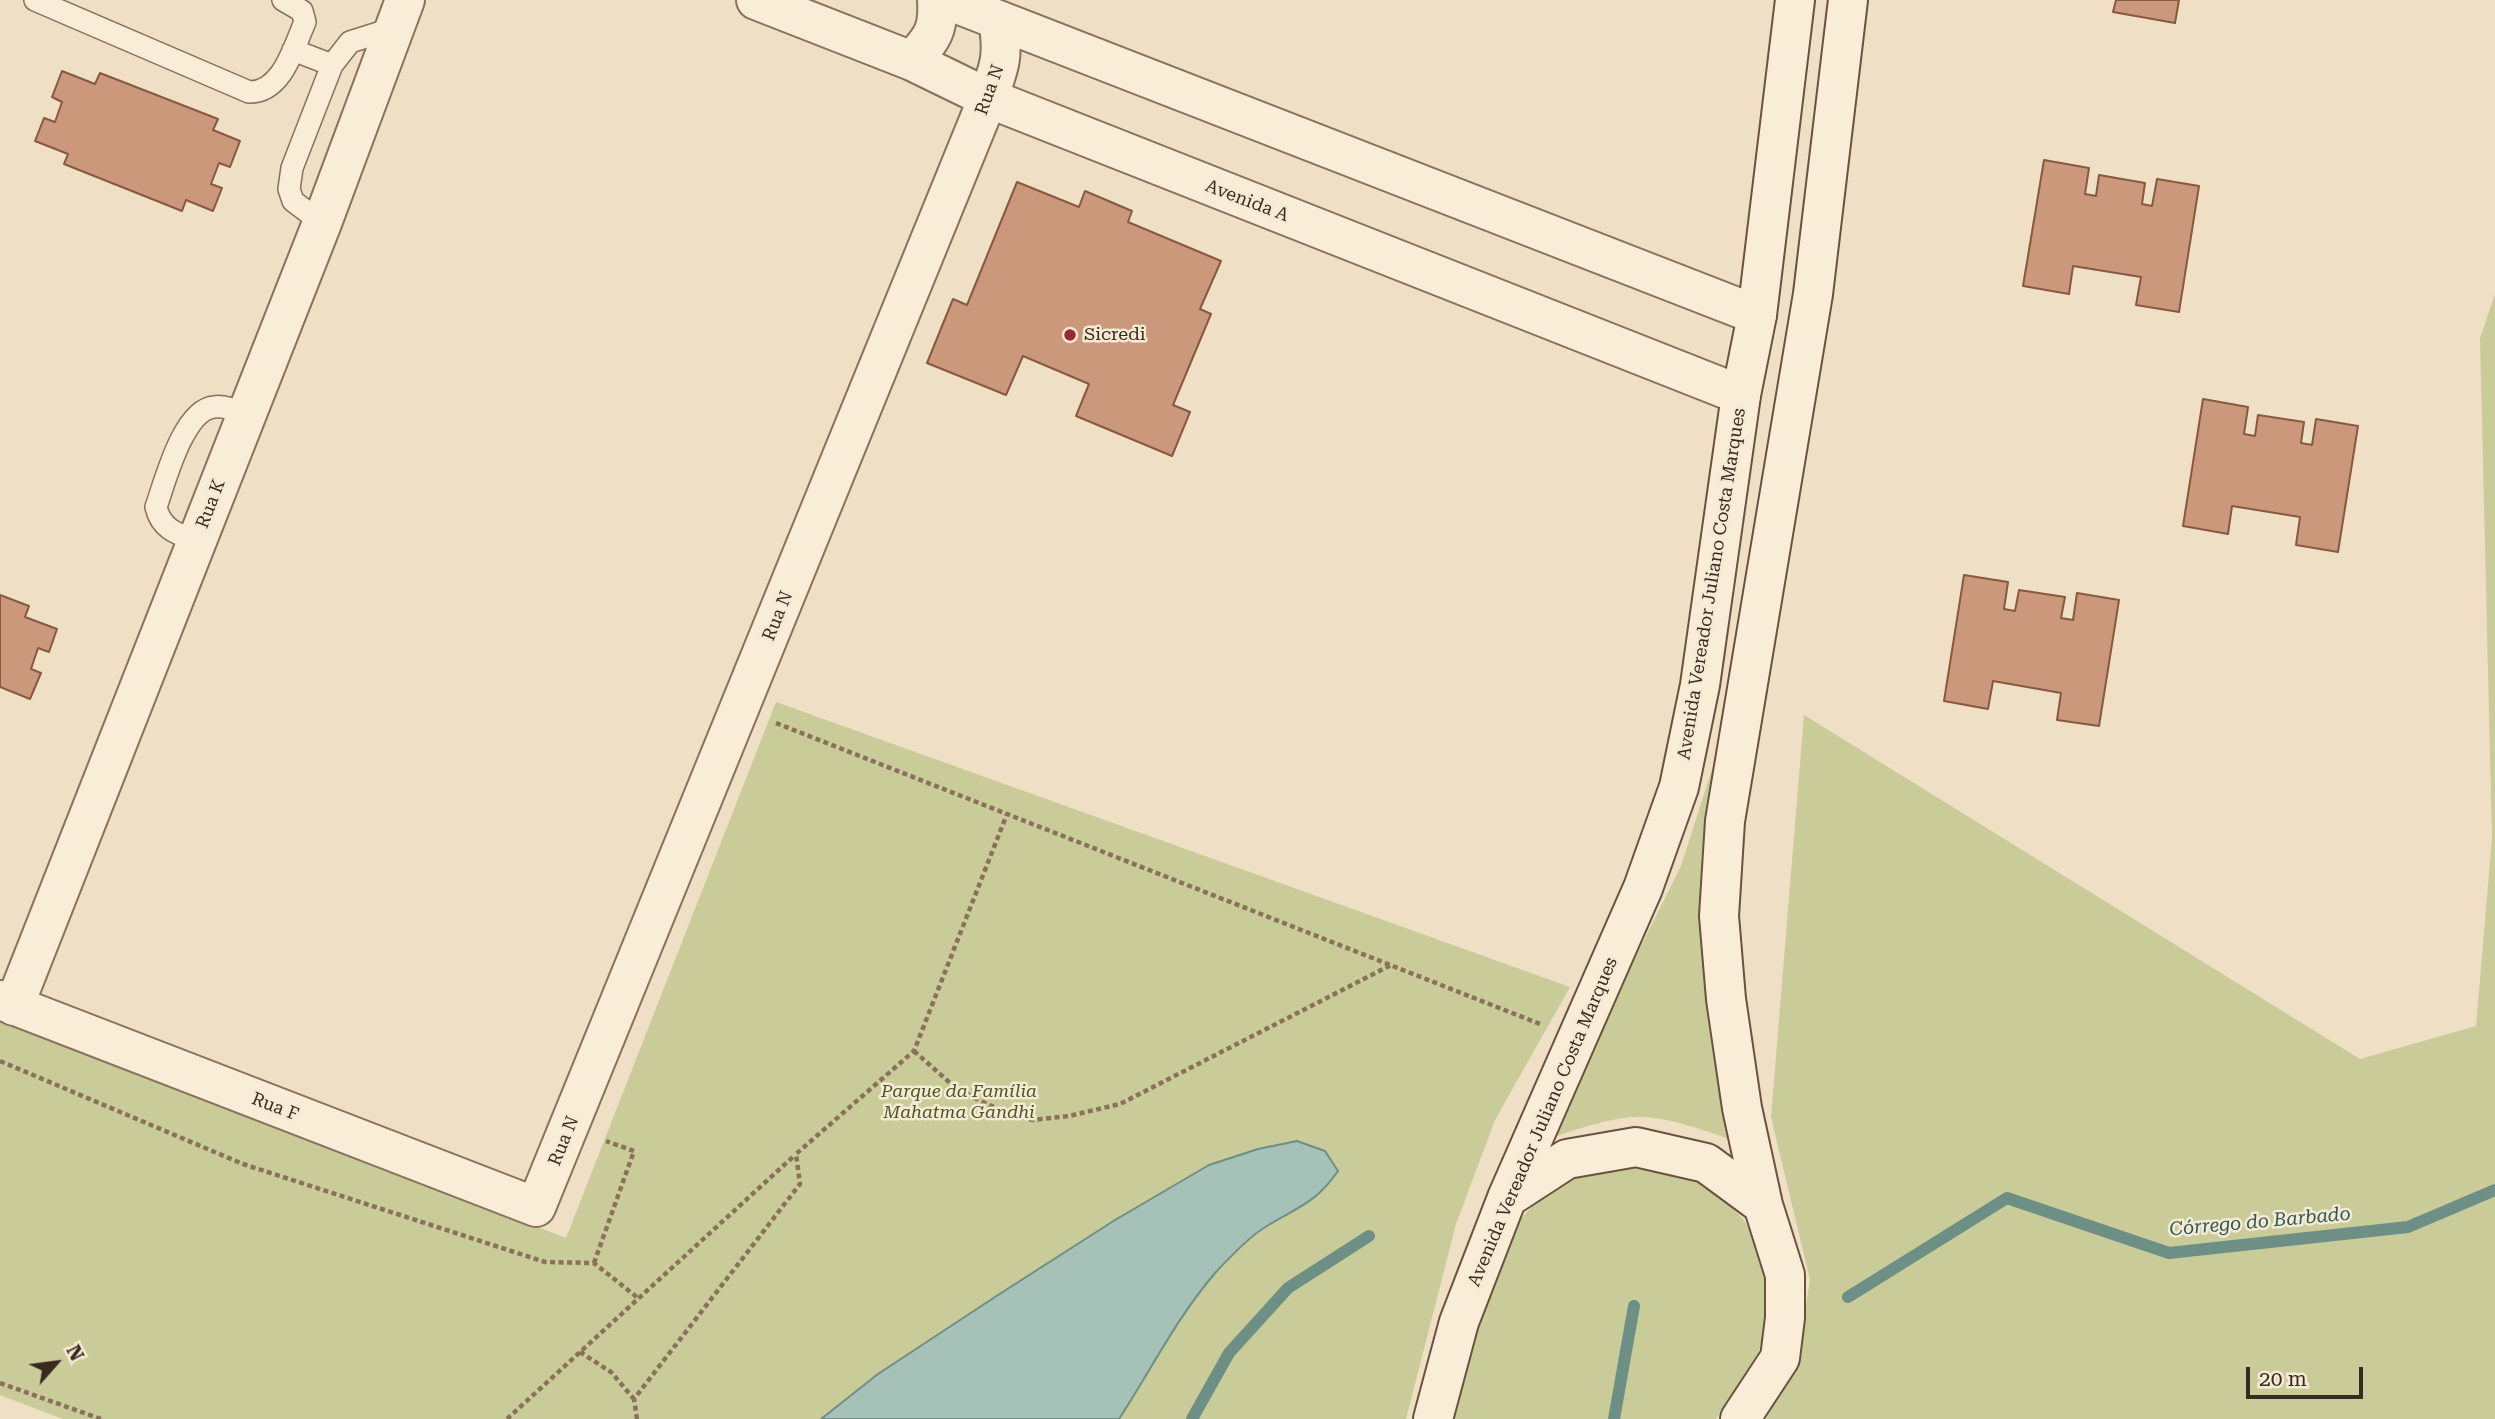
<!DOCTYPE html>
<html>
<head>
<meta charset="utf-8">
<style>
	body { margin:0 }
	#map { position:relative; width:2495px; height:1419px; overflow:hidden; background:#eedfc5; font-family:"Roboto Serif",serif }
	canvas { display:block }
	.north { position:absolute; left:21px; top:1328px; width:70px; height:70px; -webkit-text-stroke:5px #f5ead4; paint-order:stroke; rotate:62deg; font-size:19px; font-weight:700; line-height:28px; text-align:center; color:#392a1f }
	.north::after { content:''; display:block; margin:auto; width:24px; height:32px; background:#392a1f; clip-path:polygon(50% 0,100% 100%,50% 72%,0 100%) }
	.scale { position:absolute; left:2246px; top:1367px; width:117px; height:32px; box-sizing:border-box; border:4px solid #392a1f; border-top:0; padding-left:9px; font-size:21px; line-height:24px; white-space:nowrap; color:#392a1f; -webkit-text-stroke:5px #f5ead4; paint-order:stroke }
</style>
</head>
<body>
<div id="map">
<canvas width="2495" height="1419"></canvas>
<div class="north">N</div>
<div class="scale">20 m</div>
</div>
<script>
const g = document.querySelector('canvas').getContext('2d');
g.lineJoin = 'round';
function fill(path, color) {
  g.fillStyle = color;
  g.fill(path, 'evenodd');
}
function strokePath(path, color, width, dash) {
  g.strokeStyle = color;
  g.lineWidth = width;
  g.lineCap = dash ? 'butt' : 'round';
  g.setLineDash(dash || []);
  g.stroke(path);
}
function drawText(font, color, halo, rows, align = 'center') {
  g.font = font + ' "Roboto Serif",serif';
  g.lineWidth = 5;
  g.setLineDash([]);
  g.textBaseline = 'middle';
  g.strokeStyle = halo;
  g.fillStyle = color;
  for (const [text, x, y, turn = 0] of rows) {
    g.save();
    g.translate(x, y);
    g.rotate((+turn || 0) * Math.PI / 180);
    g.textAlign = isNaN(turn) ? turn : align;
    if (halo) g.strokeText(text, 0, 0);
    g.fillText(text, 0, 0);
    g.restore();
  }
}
const green = new Path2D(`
	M2495 294V1419H1766L1796 1364 1810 1280 1771 1117 1804 715 2360 1059 2476 1026 2492 838 2480 338Z
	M776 702 1570 987 1495 1120 1456 1224 1406 1419H63L0 1395V1020L566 1238Z
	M1724 732 1704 882 1707 1013 1729 1139C1703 1130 1673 1119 1645 1117 1614 1115 1574 1131 1544 1140L1681 866Z
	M1638 1163 1687 1174 1714 1189 1744 1220 1764 1258 1769 1323 1758 1353 1716 1419H1449L1488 1281 1508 1233 1542 1195 1579 1175Z`);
const water = new Path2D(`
	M1297 1141 1325 1151 1338 1171C1316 1203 1298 1207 1267 1226 1251 1235 1229 1258 1216 1272 1177 1317 1151 1370 1119 1419H821L878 1374 998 1295 1115 1220 1209 1165 1258 1149Z`);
const stream = new Path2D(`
	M1848 1297 2007 1198 2169 1253 2408 1227 2495 1190
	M1192 1419 1229 1353 1288 1288 1369 1236
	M1614 1419 1634 1306`);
const building = new Path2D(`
	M2116 0H2179L2175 23 2113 12Z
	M62 71 95 84 100 73 218 119 213 130 240 141 230 167 219 163 211 184 222 188 213 211 186 200 182 211 64 164 68 154 35 141 44 118 55 122 62 102 52 97Z
	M2044 160 2089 168 2085 194 2096 196 2099 175 2145 183 2142 204 2152 206 2157 179 2199 186 2179 312 2136 305 2141 277 2073 266 2069 294 2023 286Z
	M1017 182 1079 207 1085 191 1132 211 1128 222 1221 261 1200 309 1211 314 1173 405 1190 412 1172 456 1076 416 1089 384 1023 356 1006 395 927 363 953 299 967 305Z
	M2203 399 2248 407 2244 434 2255 436 2258 415 2304 422 2301 443 2312 445 2316 419 2358 426 2338 552 2296 545 2300 517 2232 506 2228 534 2183 526Z
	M1964 575 2008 582 2004 609 2015 611 2019 590 2065 597 2061 618 2073 620 2077 593 2119 600 2099 726 2057 720 2061 693 1993 681 1988 709 1944 701Z
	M0 595 29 606 25 617 57 629 49 652 38 648 31 669 41 673 30 699 0 687Z`);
const path = new Path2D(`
	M776 723 1540 1024
	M914 1051 958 1090 1000 1110 1032 1120 1069 1116 1120 1104 1391 965
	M0 1061 243 1164 545 1262 594 1263 638 1298
	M594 1263 634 1151 606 1141
	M580 1352 611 1372 634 1399
	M0 1383 101 1419
	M507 1419 795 1155
	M637 1419 634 1399 800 1184 796 1154 914 1051 1007 814`);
const service = new Path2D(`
	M35 0 249 92C282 93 294 47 305 22L302 11 283 0
	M293 50 332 65
	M322 223 293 201 289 189 292 168 332 65 350 42 394 28
	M197 541C177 534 161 529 156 507 165 482 183 410 214 407 225 405 236 411 246 415`);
const minor = new Path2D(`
	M756 0 912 61 988 98 1741 395
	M947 0 1757 315
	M912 61C932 38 939 31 937 0
	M0 1000 536 1207 988 98C1000 66 1004 55 998 20
	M14 1006 322 223 405 0`);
const secondary = new Path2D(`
	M1507 1198 1567 1159 1636 1147 1706 1163 1763 1205
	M1433 1419 1459 1322 1507 1198 1643 888 1679 787 1700 685 1741 395 1757 315 1795 0
	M1740 1419 1780 1358 1785 1318V1275L1763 1205 1742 1108 1726 999 1719 916 1725 821 1813 294 1848 0`);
const markers = [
	[1070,335,7,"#972b32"]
];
const streetNames = [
	["Rua N",990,90,-70],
	["Avenida A",1247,201,21],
	["Rua K",211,504,-69],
	["Avenida Vereador Juliano Costa Marques",1712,584,-81],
	["Rua N",778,616,-68],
	["Rua F",275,1107,21],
	["Avenida Vereador Juliano Costa Marques",1543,1122,-67],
	["Rua N",564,1141,-68]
];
const poiNames = [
	["Sicredi",1084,335]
];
const parkNames = [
	["Parque da Família",959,1092],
	["Mahatma Gandhi",959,1113]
];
const waterNames = [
	["Córrego do Barbado",2260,1222,-5]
];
fill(green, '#c9cc98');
fill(water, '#a6c1b8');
strokePath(water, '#6d8f85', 2);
strokePath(stream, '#6d8f85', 12);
fill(building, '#cc987b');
strokePath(building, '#875941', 2);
strokePath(service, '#89715b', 24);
strokePath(minor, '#89715b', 42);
strokePath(secondary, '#6a523e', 42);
strokePath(path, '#89715b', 4.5, [5, 3.5]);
strokePath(service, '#f9edd8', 21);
strokePath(minor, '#f9edd8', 38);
strokePath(secondary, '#f9edd8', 38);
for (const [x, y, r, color] of markers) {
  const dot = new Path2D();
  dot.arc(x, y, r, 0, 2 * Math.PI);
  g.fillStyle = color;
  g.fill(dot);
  strokePath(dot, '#f5ead4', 2.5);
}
drawText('18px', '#392a1f', '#f5ead4', streetNames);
drawText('18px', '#392a1f', '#f5ead4', poiNames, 'left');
drawText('italic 18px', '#4c5525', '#f5ead4', parkNames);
drawText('italic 19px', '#2e5853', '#f5ead4', waterNames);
</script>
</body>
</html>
